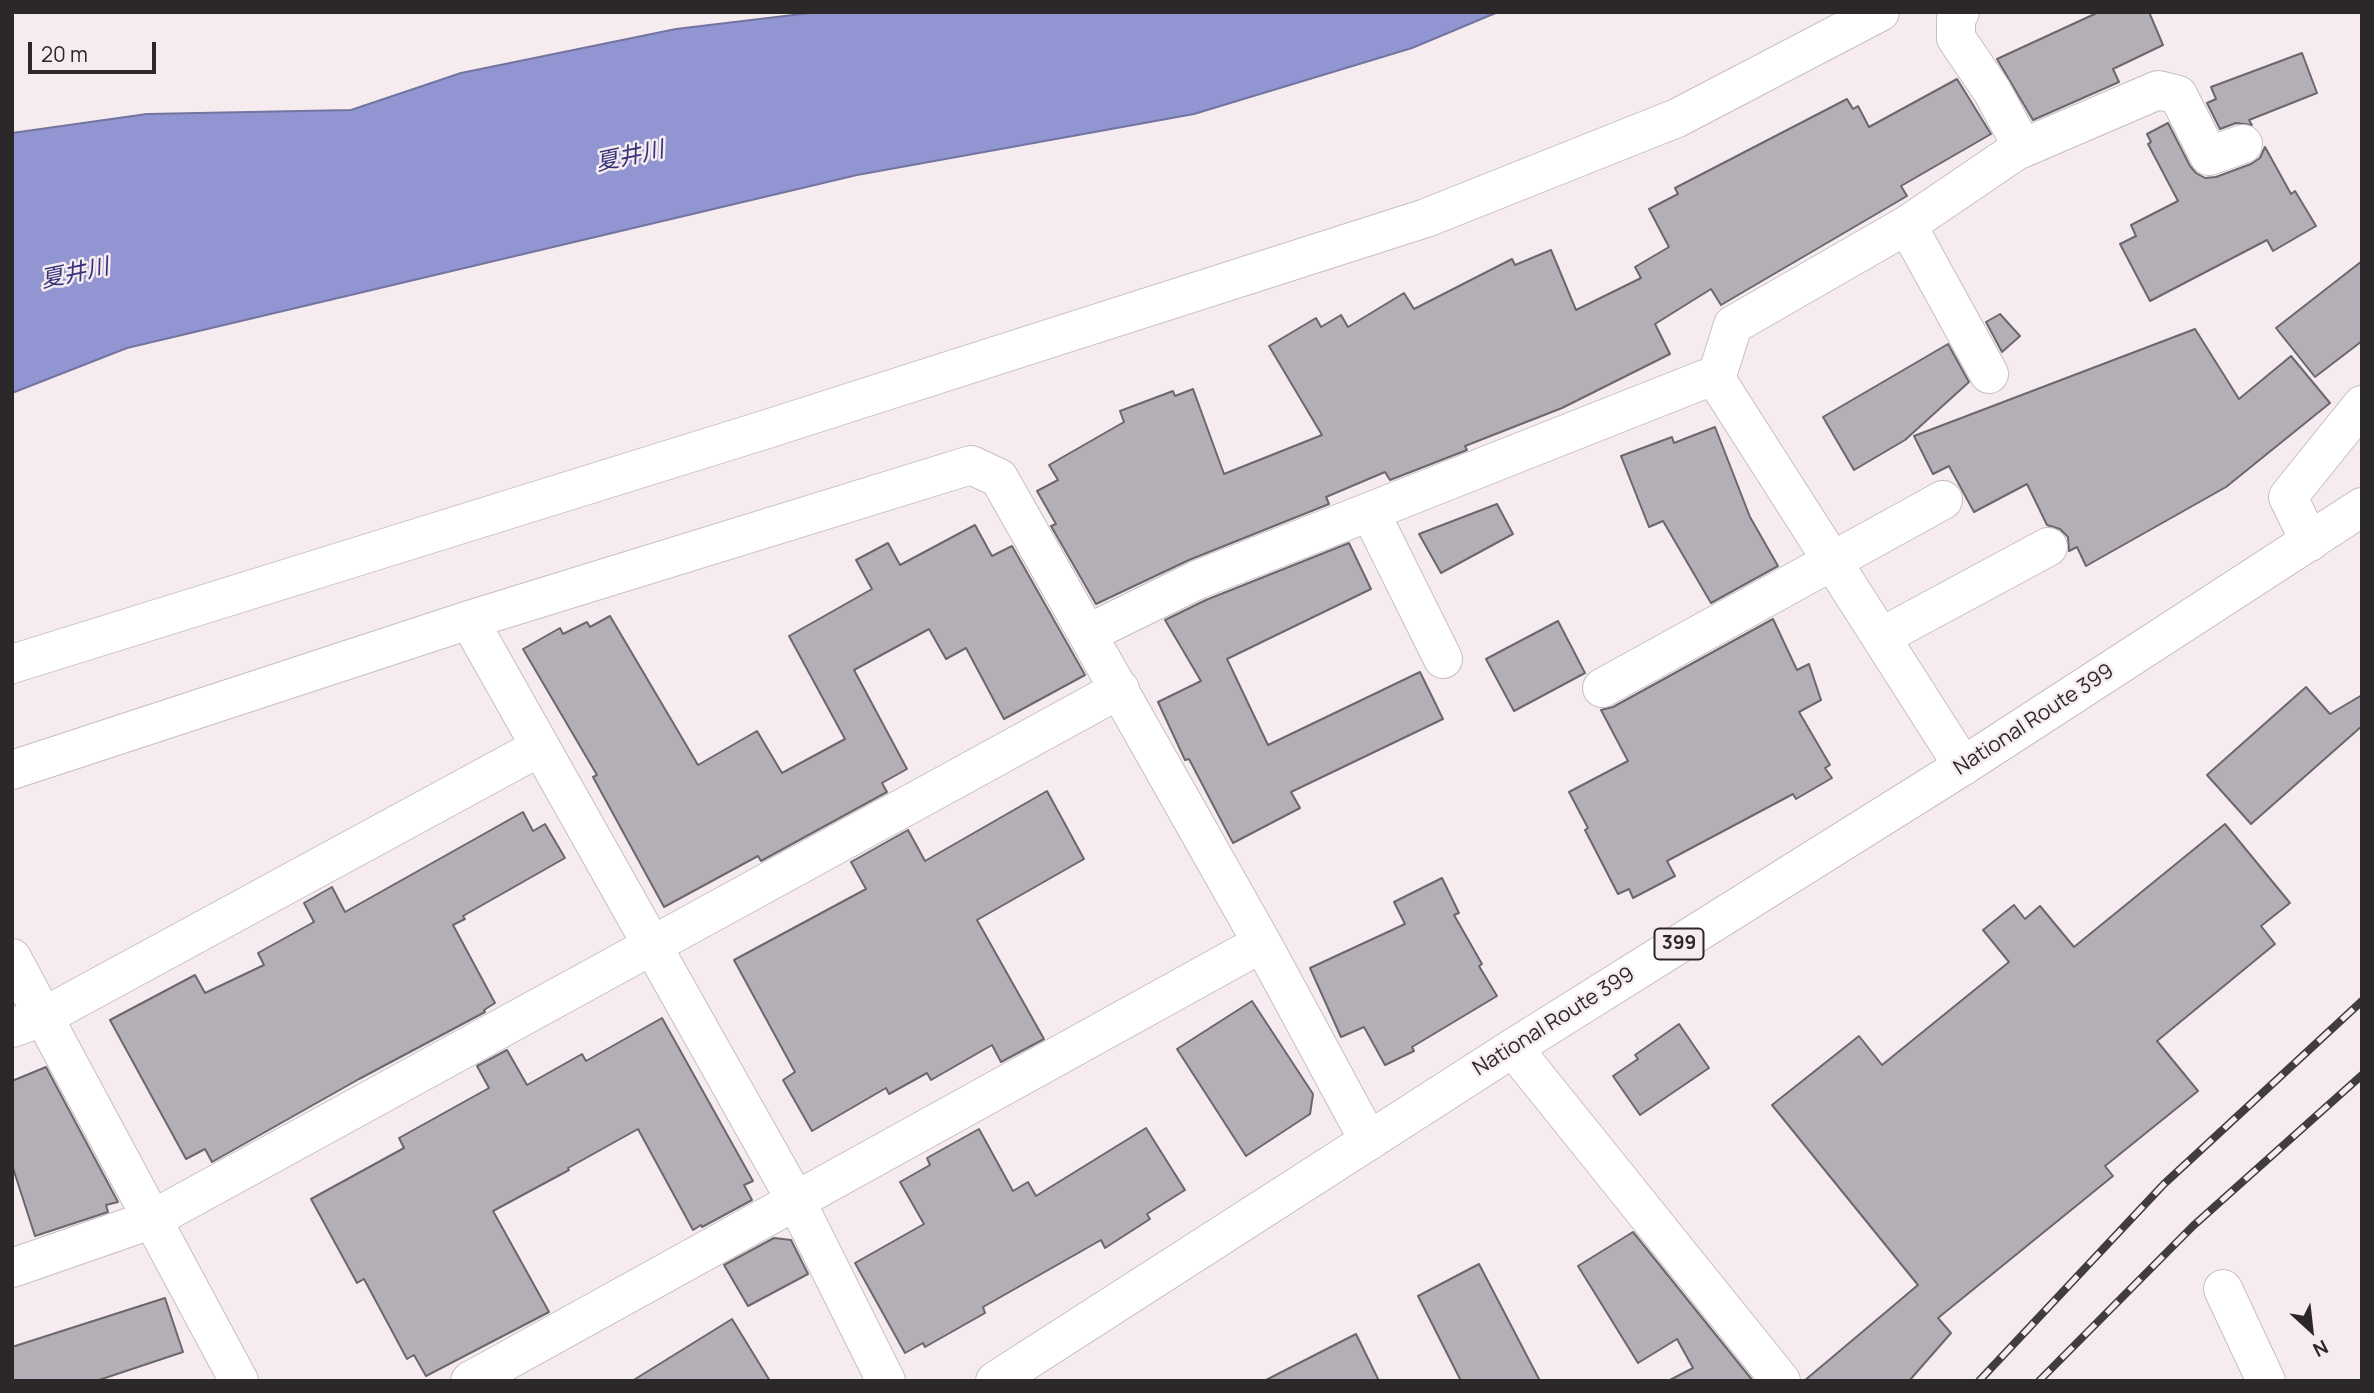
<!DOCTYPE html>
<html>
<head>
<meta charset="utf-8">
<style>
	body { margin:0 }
	#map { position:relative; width:2374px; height:1393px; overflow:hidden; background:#f6ecf0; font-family:Manrope,sans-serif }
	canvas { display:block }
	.frame { position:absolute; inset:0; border:14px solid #2c282a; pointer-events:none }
	.north { position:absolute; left:2276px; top:1295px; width:70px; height:70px; -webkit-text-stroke:5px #f6ecf0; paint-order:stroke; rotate:153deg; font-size:19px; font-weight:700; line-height:28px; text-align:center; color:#2c282a }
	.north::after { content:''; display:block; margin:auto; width:24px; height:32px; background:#2c282a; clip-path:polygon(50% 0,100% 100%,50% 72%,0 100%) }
	.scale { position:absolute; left:28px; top:42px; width:128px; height:32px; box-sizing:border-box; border:4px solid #2c282a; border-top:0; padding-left:9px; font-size:21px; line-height:24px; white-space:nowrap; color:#2c282a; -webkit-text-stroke:5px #f6ecf0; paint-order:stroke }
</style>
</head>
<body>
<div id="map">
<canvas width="2374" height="1393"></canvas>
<div class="frame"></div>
<div class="north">N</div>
<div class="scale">20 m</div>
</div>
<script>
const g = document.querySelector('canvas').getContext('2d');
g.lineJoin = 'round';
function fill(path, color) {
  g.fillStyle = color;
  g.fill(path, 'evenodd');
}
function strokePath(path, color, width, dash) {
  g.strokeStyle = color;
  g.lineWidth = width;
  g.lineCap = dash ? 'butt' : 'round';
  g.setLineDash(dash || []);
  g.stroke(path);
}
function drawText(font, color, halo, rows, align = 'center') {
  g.font = font + ' Manrope,"Noto Sans JP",sans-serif';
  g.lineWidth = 5;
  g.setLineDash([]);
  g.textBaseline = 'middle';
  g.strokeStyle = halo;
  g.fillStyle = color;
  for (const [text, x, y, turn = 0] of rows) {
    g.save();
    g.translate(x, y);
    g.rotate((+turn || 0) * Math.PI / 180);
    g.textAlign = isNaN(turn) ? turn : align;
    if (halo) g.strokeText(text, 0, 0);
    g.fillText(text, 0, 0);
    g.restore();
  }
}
const water = new Path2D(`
	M818 12H1498L1412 48 1194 114 857 175 127 348 12 393V133L147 114 351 110 461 73 676 29Z`);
const building = new Path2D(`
	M2099 12H2149L2163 45 2113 69 2119 82 2033 120 1997 59Z
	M2302 53 2317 93 2249 120 2252 125 2236 123 2220 129 2207 103 2216 99 2211 87Z
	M1957 79 1991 134 1901 186 1907 196 1721 305 1711 289 1655 324 1670 354 1562 408 1465 446 1467 450 1390 480 1385 472 1326 497 1329 504 1189 560 1096 604 1051 526 1056 524 1037 491 1058 480 1049 465 1124 422 1120 411 1173 391 1175 396 1193 389 1224 474 1322 435 1269 346 1316 318 1321 327 1341 315 1348 327 1404 293 1414 309 1512 259 1515 265 1551 250 1576 310 1641 278 1635 267 1669 247 1649 209 1678 194 1675 188 1847 99 1853 109 1858 106 1869 127Z
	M2168 123 2190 166 2196 173 2205 178 2216 177 2251 164 2260 158 2265 147 2291 194 2295 191 2316 226 2273 251 2267 240 2150 301 2120 244 2136 236 2131 225 2178 201 2148 144 2151 142 2147 134Z
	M2362 261V341L2315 377 2276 328Z
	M2000 314 2020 336 2002 352 1986 322Z
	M2195 329 2239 399 2291 356 2330 403 2226 487 2086 566 2077 547 2069 551 2068 537 2060 529 2047 525 2027 484 1974 512 1949 466 1933 474 1914 436Z
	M1948 344 1969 382 1905 440 1854 470 1823 417Z
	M1715 427 1750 517 1778 566 1711 603 1663 521 1649 527 1621 456 1672 437 1674 443Z
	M1497 504 1513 534 1441 573 1419 534Z
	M975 525 992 556 1012 546 1085 675 1004 719 966 648 946 659 929 629 854 670 907 769 882 783 887 792 761 861 758 856 664 907 593 777 597 775 523 649 560 628 563 634 587 622 590 627 610 616 698 765 757 731 782 773 845 739 789 636 872 589 856 560 888 543 900 565Z
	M1349 543 1371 589 1227 659 1268 745 1420 672 1443 719 1291 792 1300 808 1233 843 1189 759 1185 760 1158 702 1201 681 1165 620 1206 600Z
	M1773 619 1797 670 1809 664 1821 700 1799 712 1830 765 1825 768 1832 778 1796 799 1793 794 1667 861 1675 876 1633 898 1629 889 1618 894 1585 830 1588 828 1569 792 1628 761 1601 710 1613 707Z
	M1558 621 1585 673 1514 711 1486 659Z
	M2306 687 2330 714 2362 695V726L2251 824 2207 775Z
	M1047 791 1084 859 977 920 1044 1039 1001 1062 992 1045 931 1080 927 1073 889 1094 886 1088 812 1131 783 1080 795 1072 734 960 866 889 851 862 908 830 925 861Z
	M523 812 533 831 545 824 565 858 463 916 465 919 453 925 495 1003 484 1010 485 1012 359 1079 212 1162 205 1149 186 1159 110 1020 195 975 205 993 264 965 258 953 314 922 304 903 332 887 345 912Z
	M2225 824 2290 903 2261 926 2275 944 2157 1041 2198 1091 2105 1166 2113 1176 1938 1318 1951 1333 1909 1381H1804L1918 1285 1772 1105 1859 1036 1882 1065 2009 962 1983 930 2014 905 2025 919 2040 906 2074 947Z
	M1442 878 1459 913 1454 915 1482 964 1479 966 1497 996 1412 1047 1414 1051 1385 1065 1364 1027 1341 1037 1310 968 1405 924 1394 902Z
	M1252 1001 1313 1094 1310 1114 1246 1156 1177 1049Z
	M662 1018 753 1181 744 1185 752 1200 702 1227 701 1225 693 1230 638 1129 568 1168 569 1170 493 1211 549 1312 426 1376 414 1355 407 1359 364 1279 357 1283 311 1199 404 1148 399 1138 489 1088 477 1066 507 1050 527 1085 582 1054 586 1061Z
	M1679 1024 1709 1068 1640 1115 1613 1076 1638 1059 1635 1055Z
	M46 1067 118 1202 106 1205 108 1212 35 1236 12 1165V1081Z
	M1146 1128 1185 1190 1147 1214 1150 1219 1105 1248 1101 1240 983 1307 985 1313 925 1347 923 1343 905 1353 855 1263 924 1224 900 1182 930 1165 927 1158 979 1129 1013 1191 1028 1182 1036 1196Z
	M1633 1232 1753 1381H1668L1693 1368 1677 1339 1638 1363 1578 1266Z
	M774 1238 791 1240 808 1274 748 1306 724 1265Z
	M1479 1264 1540 1381H1461L1418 1296Z
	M165 1298 183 1352 96 1381H12V1347Z
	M732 1319 770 1381H632Z
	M1356 1334 1379 1381H1264Z`);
const minor = new Path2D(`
	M2016 151 2158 90 2178 95 2209 156 2243 144
	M1907 225 1989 374
	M1716 379 1733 325 1907 225 2016 151 2018 139 1992 91 1956 38V19L1960 12
	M1370 512 1443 659
	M469 620 796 1201 886 1381
	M1087 634 1197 580 1705 379H1716L1963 766
	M1881 637 2048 547
	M12 664 764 430 1426 218 1677 118 1880 12
	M1602 688 1943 500
	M12 770 469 620 971 465 999 478 1262 943 1369 1141
	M12 1028 43 1017 540 747
	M1513 1048 1781 1381
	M12 1268 153 1219 1120 689
	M2223 1289 2266 1381
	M470 1381 1262 943`);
const tertiary = new Path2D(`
	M2310 542 2288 497 2362 405
	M12 958 239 1381`);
const trunk = new Path2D(`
	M995 1381 1513 1048 1963 766 2362 507`);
const rail = new Path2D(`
	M1979 1381 2164 1184 2362 1001
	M2039 1381 2193 1226 2362 1075`);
const shields = [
	[1679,944,49]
];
const shieldNames = [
	["399",1679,944]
];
const streetNames = [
	["National Route 399",2034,720,-33],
	["National Route 399",1554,1022,-32]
];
const waterNames = [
	["夏井川",630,157,-12],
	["夏井川",75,274,-12]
];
fill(water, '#9195d1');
strokePath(water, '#73749f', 2);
fill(building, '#b4afb6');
strokePath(building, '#6b676d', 2);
strokePath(minor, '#c7bec2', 40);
strokePath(tertiary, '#c7bec2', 40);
strokePath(trunk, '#c7bec2', 40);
strokePath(minor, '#fff', 38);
strokePath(tertiary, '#fff', 38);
strokePath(trunk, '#fff', 38);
strokePath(rail, '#413d3f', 8);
strokePath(rail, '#f6ecf0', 5, [16]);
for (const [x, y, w] of shields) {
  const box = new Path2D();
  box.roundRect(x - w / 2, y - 15.5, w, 31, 5);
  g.fillStyle = '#f6ecf0';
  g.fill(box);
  strokePath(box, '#2c282a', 2);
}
drawText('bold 19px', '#2c282a', null, shieldNames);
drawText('21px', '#2c282a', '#f6ecf0', streetNames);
drawText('italic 23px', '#37347c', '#f6ecf0', waterNames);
</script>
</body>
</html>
